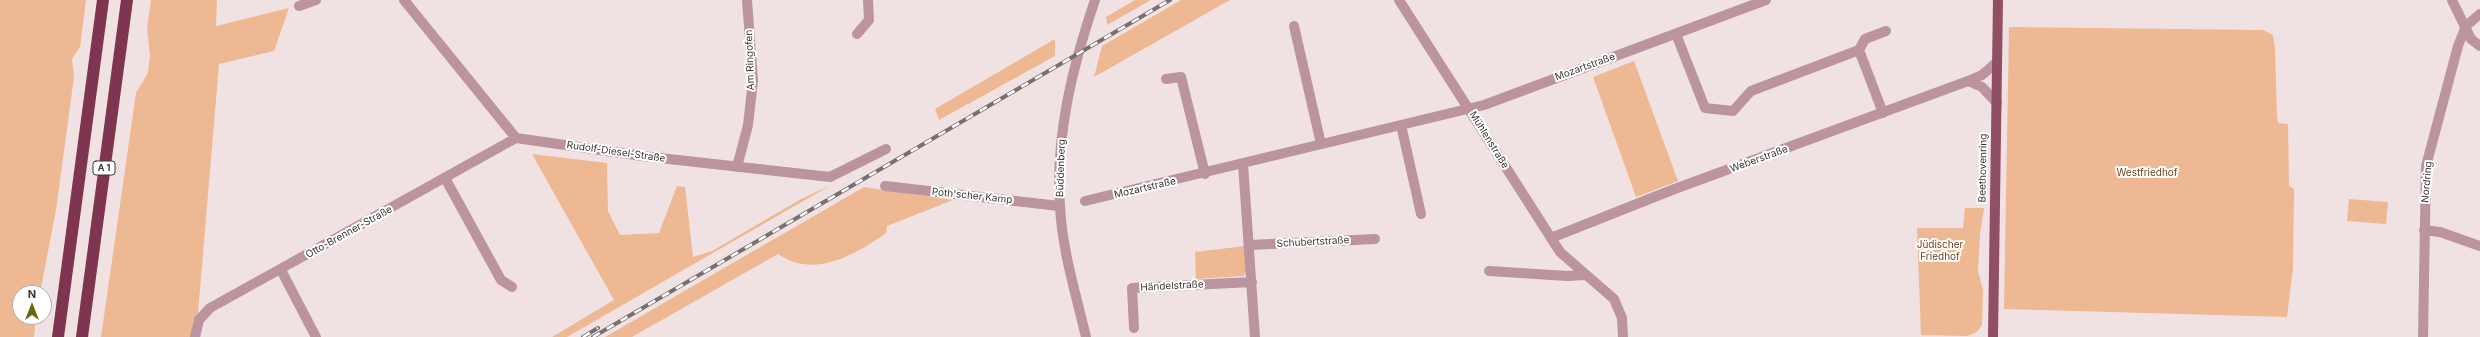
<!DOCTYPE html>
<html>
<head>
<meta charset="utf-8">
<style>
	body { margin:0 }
	#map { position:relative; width:2480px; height:337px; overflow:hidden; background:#f0e2e2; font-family:Inter,sans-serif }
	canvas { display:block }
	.north { position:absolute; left:12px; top:285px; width:40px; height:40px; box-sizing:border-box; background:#fff; border:1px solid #b1afaf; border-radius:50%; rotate:0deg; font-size:11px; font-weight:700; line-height:16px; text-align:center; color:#3c3737 }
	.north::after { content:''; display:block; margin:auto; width:14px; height:18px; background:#676a0b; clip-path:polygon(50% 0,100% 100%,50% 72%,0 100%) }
</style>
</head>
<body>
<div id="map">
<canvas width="2480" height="337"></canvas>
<div class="north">N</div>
</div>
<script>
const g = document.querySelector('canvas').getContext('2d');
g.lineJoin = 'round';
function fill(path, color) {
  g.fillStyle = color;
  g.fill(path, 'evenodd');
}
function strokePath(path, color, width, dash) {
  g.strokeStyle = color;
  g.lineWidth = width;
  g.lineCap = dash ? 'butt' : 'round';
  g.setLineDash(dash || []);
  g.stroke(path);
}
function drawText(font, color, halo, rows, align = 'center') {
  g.font = font + ' Inter,sans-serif';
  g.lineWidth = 4;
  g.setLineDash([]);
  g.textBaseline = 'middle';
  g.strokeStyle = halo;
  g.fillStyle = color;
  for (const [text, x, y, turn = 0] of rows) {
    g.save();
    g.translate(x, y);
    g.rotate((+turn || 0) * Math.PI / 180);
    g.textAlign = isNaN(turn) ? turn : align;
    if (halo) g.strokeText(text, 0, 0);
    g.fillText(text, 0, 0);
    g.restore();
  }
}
const green = new Path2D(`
	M0 0H86L80 47 72 59 74 77 56 210 40 293H20V317H36L34 337H0Z
	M151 0H217L216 26 289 8 274 51 219 64 198 313 193 322 192 337H101L136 93 148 73 150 56 147 28Z
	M1135 0H1151L1107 25 1106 17Z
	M1181 0H1230L1094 77 1102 46Z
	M2009 27 2263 30 2273 35 2275 49 2277 115 2278 123 2288 124 2289 186 2294 189 2293 268 2287 317 2004 309Z
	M1055 39V56L939 120 935 109Z
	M1634 61 1678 181 1636 197 1593 77Z
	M532 154 607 163 608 211 620 235 659 233 677 186 685 187 693 257 712 251 801 199 831 185 567 337H552L614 300Z
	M864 187 953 200 887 226 886 233C855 255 814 279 778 254L632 337H605Z
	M2349 199 2388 202 2386 224 2347 221Z
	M1965 208H1984L1980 234 1978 271 1983 290 1982 325 1977 332 1967 336 1921 335 1917 228H1963Z
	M1245 246 1247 271 1243 276 1196 279 1195 252Z`);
const minor = new Path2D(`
	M404 0 516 138 642 156 830 177 886 149
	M1399 0 1560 252 1614 299 1622 318 1623 337
	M2452 0 2471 39 2480 46
	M299 6 316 0
	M1294 26 1321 144
	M857 34 869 20 868 0
	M1676 34 1705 108 1733 111 1751 91 1859 50 1883 113
	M1859 50 1865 39 1886 31
	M1166 79 1181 77 1205 174
	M1968 81 1982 87 1997 103
	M1401 125 1421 214
	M1243 164 1255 337
	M737 167 748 125 753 81 747 0
	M445 178 501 280 512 287
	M885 186 1059 206
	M1085 201 1484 105 1766 0
	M2424 230 2440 232 2480 246
	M1551 238 1672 190 1968 81 1982 75 1997 62
	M1250 245 1375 239
	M281 270 316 337
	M1489 271 1567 276 1585 275
	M1134 328 1132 288 1252 282
	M195 337 199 320 210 308 516 138
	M1086 337C1076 294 1062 250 1060 206 1055 136 1073 65 1095 0
	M2423 337 2426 166 2458 46 2466 26 2480 14`);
const major = new Path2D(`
	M1993 337 1998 0`);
const highway = new Path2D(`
	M58 337 103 0
	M82 337 127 0`);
const rail = new Path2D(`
	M583 337 598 328
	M593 337 1170 0`);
const shields = [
	[104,168,22]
];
const shieldNames = [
	["A 1",104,168]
];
const streetNames = [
	["Am Ringofen",750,60,-92],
	["Mozartstraße",1585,67,-20],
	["Mühlenstraße",1489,140,58],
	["Rudolf-Diesel-Straße",616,152,8],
	["Weberstraße",1759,159,-20],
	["Büddenberg",1061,168,-88],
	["Beethovenring",1983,168,-89],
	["Nordring",2427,182,-85],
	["Mozartstraße",1145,188,-13],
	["Poth'scher Kamp",972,196,6],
	["Otto-Brenner-Straße",349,232,-29],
	["Schubertstraße",1313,242,-3],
	["Händelstraße",1172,286,-3]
];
const parkNames = [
	["Westfriedhof",2147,173],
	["Jüdischer",1940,245],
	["Friedhof",1940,257]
];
fill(green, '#eeb893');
strokePath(minor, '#bb949f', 10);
strokePath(major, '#904f65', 10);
strokePath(highway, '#7f3550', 12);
strokePath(rail, '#787070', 4);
strokePath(rail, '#fff', 2.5, [8]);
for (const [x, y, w] of shields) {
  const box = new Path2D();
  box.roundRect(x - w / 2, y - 7, w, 14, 3);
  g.fillStyle = '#fff';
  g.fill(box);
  strokePath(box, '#3c3737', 1);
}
drawText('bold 9px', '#3c3737', null, shieldNames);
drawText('10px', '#3c3737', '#fff', streetNames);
drawText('10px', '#72421e', '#fff', parkNames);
</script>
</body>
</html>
